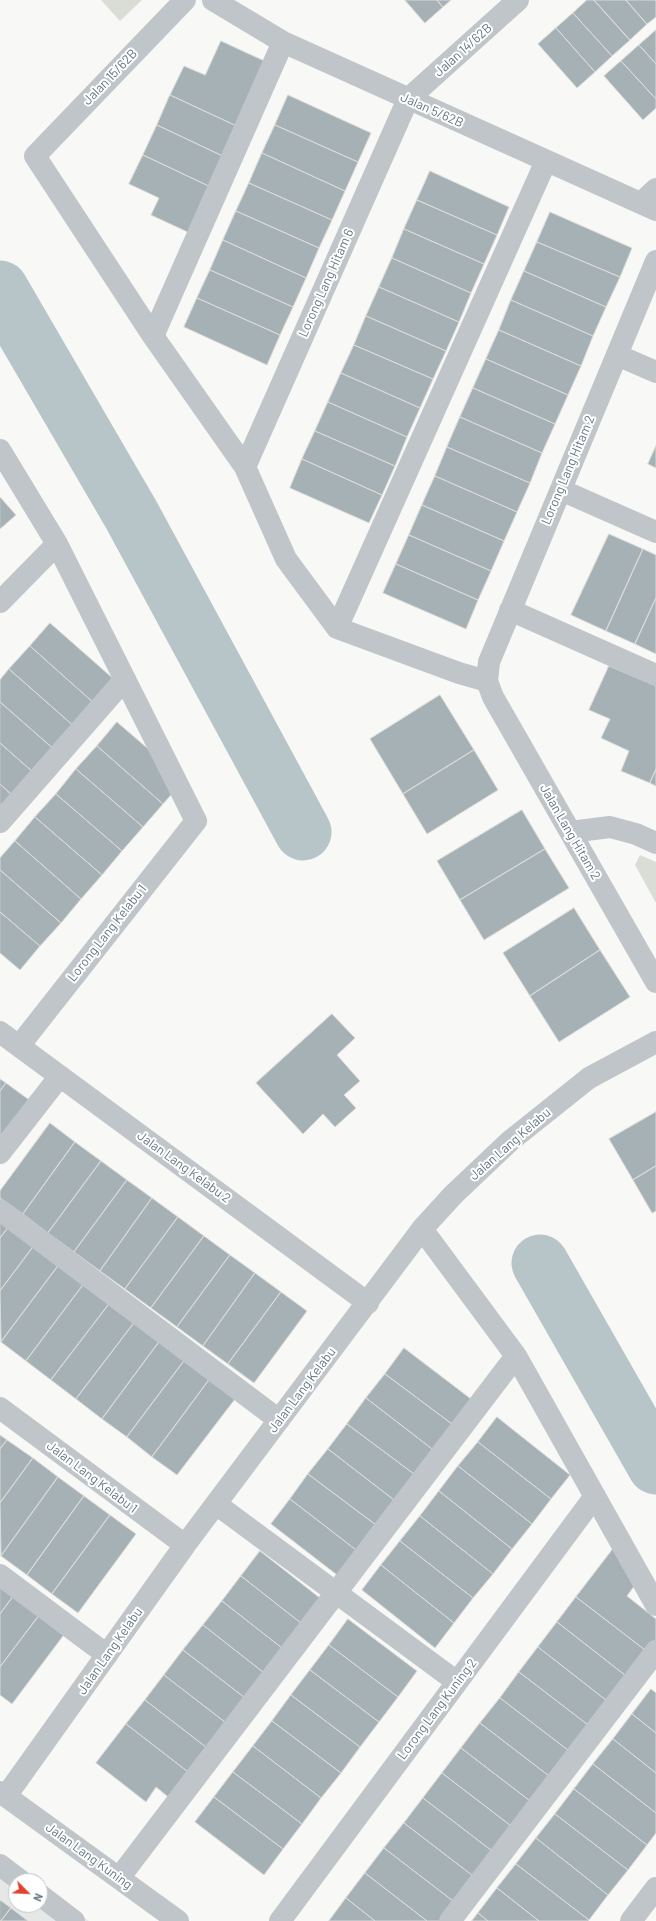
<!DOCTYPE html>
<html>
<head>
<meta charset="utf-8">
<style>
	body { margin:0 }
	#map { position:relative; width:656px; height:1921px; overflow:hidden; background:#f8f8f6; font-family:Barlow,sans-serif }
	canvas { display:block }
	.north { position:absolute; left:8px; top:1873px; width:40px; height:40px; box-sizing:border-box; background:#fff; border:1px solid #c1c9cc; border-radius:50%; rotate:114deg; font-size:11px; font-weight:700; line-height:16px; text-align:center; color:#647780 }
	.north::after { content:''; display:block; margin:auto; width:14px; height:18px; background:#df432f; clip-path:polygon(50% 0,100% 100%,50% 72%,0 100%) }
</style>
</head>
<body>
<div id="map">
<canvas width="656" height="1921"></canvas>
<div class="north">N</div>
</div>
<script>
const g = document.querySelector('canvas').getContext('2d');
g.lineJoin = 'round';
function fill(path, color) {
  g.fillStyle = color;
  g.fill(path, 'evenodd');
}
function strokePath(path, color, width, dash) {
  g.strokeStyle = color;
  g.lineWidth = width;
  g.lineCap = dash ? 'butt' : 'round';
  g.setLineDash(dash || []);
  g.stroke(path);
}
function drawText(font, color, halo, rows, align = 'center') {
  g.font = font + ' Barlow,sans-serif';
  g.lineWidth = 4;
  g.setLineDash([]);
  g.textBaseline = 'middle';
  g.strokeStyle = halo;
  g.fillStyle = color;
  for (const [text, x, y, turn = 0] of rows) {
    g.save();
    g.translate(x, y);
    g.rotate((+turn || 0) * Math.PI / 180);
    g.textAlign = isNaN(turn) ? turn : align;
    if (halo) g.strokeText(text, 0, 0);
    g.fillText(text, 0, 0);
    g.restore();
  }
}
const built = new Path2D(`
	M0 1853 37 1881H16V1905H40V1883L89 1921H0Z`);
const green = new Path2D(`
	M101 0H142L120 21Z
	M640 855 656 862V903L635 865Z`);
const river = new Path2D(`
	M0 289 132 516 303 832
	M540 1263 656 1466`);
const building = new Path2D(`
	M405 0H437L443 7 425 23Z
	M437 0H451L443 7Z
	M587 0H594L630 40 612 56 573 13Z
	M594 0H626L647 24 630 40Z
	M626 0H656V17L647 24Z
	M573 13 612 56 595 72 556 28Z
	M556 28 595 72 577 88 538 44Z
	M656 30V64L639 45Z
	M221 41 273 65 243 129 170 95 184 66 205 75Z
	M639 45 656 64V99L621 61Z
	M621 61 656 99V108L643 120 604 76Z
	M170 95 243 129 229 159 157 125Z
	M288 95 371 133 358 162 275 125Z
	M157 125 229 159 215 189 143 155Z
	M275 125 358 162 345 191 262 153Z
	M262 153 345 191 332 220 249 183Z
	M143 155 215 189 194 235 151 215 159 198 129 184Z
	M430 171 509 207 497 235 417 200Z
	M249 183 332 220 319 248 236 211Z
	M417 200 497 235 484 264 404 229Z
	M236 211 319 248 306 278 223 240Z
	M550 212 632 248 620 277 537 242Z
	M404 229 484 264 471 293 392 258Z
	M223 240 306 278 293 307 210 270Z
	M537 242 620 277 606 307 524 271Z
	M392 258 471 293 459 322 379 287Z
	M210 270 293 307 280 335 197 298Z
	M524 271 606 307 593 336 511 300Z
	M379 287 459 322 446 351 366 316Z
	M197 298 280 335 267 365 184 327Z
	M511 300 593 336 581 366 499 330Z
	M366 316 446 351 433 379 354 345Z
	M499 330 581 366 568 395 486 359Z
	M354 345 433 379 420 408 341 373Z
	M486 359 568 395 555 424 473 388Z
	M341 373 420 408 407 437 328 402Z
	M473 388 555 424 542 453 460 417Z
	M328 402 407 437 395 466 315 431Z
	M460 417 542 453 530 483 447 447Z
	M315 431 395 466 382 495 302 459Z
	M656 446V468L648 464Z
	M447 447 530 483 517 512 435 476Z
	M302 459 382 495 369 523 290 488Z
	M435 476 517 512 504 541 422 505Z
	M0 497 16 515 0 529Z
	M422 505 504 541 491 571 409 535Z
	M609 534 643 549 606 631 571 615Z
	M409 535 491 571 478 600 396 564Z
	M643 549 656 555V598L635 644 606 631Z
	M396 564 478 600 466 629 383 593Z
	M656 598V654L635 644Z
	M50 623 117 682 96 705 30 646Z
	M30 646 96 705 76 728 9 669Z
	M609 666 656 686V769L650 783 621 771 629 751 601 738 610 719 589 710Z
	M9 669 76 728 56 751 0 702V680Z
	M440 695 474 750 403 794 370 739Z
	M0 702 56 751 35 774 0 743Z
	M117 722 184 780 163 804 97 746Z
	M0 743 35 774 15 798 0 784Z
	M97 746 163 804 143 827 76 769Z
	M474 750 498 790 427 834 403 794Z
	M76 769 143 827 122 851 56 794Z
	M656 769V786L650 783Z
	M0 784 15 798 0 814Z
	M56 794 122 851 102 875 35 817Z
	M522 810 545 849 460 900 437 861Z
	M35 817 102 875 81 899 15 841Z
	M15 841 81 899 61 923 0 870V858Z
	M545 849 569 888 484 940 460 900Z
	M0 870 61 923 40 946 0 912Z
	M574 908 600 950 530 996 503 953Z
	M0 912 40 946 20 970 0 953Z
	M600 950 630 997 559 1042 530 996Z
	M332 1014 355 1038 337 1055 360 1081 344 1095 356 1108 335 1127 323 1114 303 1134 256 1083Z
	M0 1079 6 1083 0 1091Z
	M6 1083 32 1102 0 1146V1091Z
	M656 1112V1166L633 1180 609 1139Z
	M50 1123 75 1142 23 1214 0 1198V1191Z
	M75 1142 101 1161 48 1233 23 1214Z
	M101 1161 127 1180 74 1252 48 1233Z
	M656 1166V1211L652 1213 633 1180Z
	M127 1180 152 1198 100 1271 74 1252Z
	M152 1198 178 1217 125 1289 100 1271Z
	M178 1217 204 1236 151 1308 125 1289Z
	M0 1222 8 1228 0 1238Z
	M8 1228 33 1247 0 1291V1238Z
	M204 1236 230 1255 177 1327 151 1308Z
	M33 1247 58 1266 1 1342 0 1291Z
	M230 1255 255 1273 203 1346 177 1327Z
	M58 1266 83 1285 26 1361 1 1342Z
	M255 1273 281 1292 228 1364 203 1346Z
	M83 1285 109 1304 51 1380 26 1361Z
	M281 1292 307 1311 254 1383 228 1364Z
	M109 1304 134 1323 76 1399 51 1380Z
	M134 1323 159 1342 102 1419 76 1399Z
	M159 1342 184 1361 127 1437 102 1419Z
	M404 1348 475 1402 456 1427 385 1374Z
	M184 1361 209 1380 152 1457 127 1437Z
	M385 1374 456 1427 436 1452 366 1398Z
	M209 1380 235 1399 177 1475 152 1457Z
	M366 1398 436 1452 418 1477 347 1424Z
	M497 1417 570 1475 551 1499 478 1442Z
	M347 1424 418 1477 398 1503 328 1449Z
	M0 1435 7 1440 0 1449Z
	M7 1440 33 1458 0 1503V1449Z
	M478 1442 551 1499 532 1524 458 1466Z
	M328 1449 398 1503 380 1528 308 1474Z
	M33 1458 58 1477 1 1556 0 1503Z
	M458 1466 532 1524 512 1549 439 1491Z
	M308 1474 380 1528 360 1553 290 1499Z
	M58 1477 84 1496 27 1575 1 1556Z
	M439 1491 512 1549 493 1574 420 1516Z
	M84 1496 110 1515 52 1594 27 1575Z
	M290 1499 360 1553 341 1578 271 1524Z
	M110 1515 136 1534 78 1613 52 1594Z
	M420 1516 493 1574 473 1598 400 1541Z
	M400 1541 473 1598 454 1623 381 1565Z
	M616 1545 637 1582 627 1596 656 1619V1645L649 1653 576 1597Z
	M260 1551 325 1602 306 1627 241 1576Z
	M381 1565 454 1623 435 1648 362 1590Z
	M241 1576 306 1627 287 1652 222 1601Z
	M0 1582 15 1594 0 1614Z
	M15 1594 41 1613 0 1667V1614Z
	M576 1597 649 1653 630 1679 557 1622Z
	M222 1601 287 1652 268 1676 203 1625Z
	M41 1613 66 1632 12 1704 0 1695V1667Z
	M348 1619 417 1671 398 1697 329 1645Z
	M557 1622 630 1679 611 1704 538 1647Z
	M203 1625 268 1676 249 1701 183 1650Z
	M329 1645 398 1697 379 1722 310 1670Z
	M538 1647 611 1704 592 1728 519 1672Z
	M183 1650 249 1701 230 1726 164 1675Z
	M310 1670 379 1722 360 1747 291 1695Z
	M519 1672 592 1728 573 1754 500 1698Z
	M164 1675 230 1726 211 1751 145 1700Z
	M651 1689 656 1693V1733L632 1714Z
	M291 1695 360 1747 341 1773 272 1721Z
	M500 1698 573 1754 553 1779 480 1723Z
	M145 1700 211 1751 192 1775 126 1724Z
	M632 1714 656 1733V1773L613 1739Z
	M272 1721 341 1773 321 1798 253 1746Z
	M480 1723 553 1779 534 1804 461 1748Z
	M126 1724 192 1775 172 1800 156 1787 146 1802 96 1763Z
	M613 1739 656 1773V1813L593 1764Z
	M253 1746 321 1798 302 1824 233 1772Z
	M461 1748 534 1804 515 1829 442 1773Z
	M593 1764 656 1813V1833L647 1845 574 1789Z
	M233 1772 302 1824 283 1849 214 1797Z
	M442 1773 515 1829 496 1854 423 1798Z
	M574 1789 647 1845 628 1870 555 1814Z
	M214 1797 283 1849 264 1875 195 1822Z
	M423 1798 496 1854 477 1879 404 1823Z
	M555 1814 628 1870 608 1895 536 1838Z
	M404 1823 477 1879 457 1904 384 1848Z
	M536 1838 608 1895 589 1920 516 1864Z
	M384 1848 457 1904 445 1921H427L365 1873Z
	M516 1864 589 1920 588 1921H539L497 1888Z
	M365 1873 427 1921H375L346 1898Z
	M497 1888 539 1921H488L478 1913Z
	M346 1898 375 1921H329Z
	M0 1900 11 1908 1 1921H0Z
	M11 1908 28 1921H1Z
	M478 1913 488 1921H472Z`);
const minor = new Path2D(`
	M185 0 35 156 153 336 245 467 286 559 337 628 459 673 487 681
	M213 0 283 42 656 210
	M641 203 656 189
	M656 261 489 662 487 681 493 697 656 982
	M153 336 283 42
	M617 355 656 372
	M0 450 57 544 196 821 19 1046
	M245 467 408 99 518 0
	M561 490 656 532
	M0 602 57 544
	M510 610 656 675
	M337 628 546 161
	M0 822 125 679
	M570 832 610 827 636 834 656 843
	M0 1032 368 1303
	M0 1153 60 1076
	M0 1210 279 1420
	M422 1229 516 1356 656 1605
	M0 1408 185 1545
	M216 1504 457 1682
	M0 1575 107 1655
	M0 1792 178 1921
	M6 1796 185 1545 422 1229 453 1195 510 1141 589 1078 656 1042
	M0 1865 21 1881
	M119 1878 516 1356
	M40 1895 74 1921
	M280 1921 595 1496
	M450 1921 656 1651
	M631 1921 656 1888`);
const streetNames = [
	["Jalan 14/62B",463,50,-42],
	["Jalan 15/62B",110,77,-46],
	["Jalan 5/62B",432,110,24],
	["Lorong Lang Hitam 6",326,283,-66],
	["Lorong Lang Hitam 2",568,470,-67],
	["Jalan Lang Hitam 2",570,832,60],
	["Lorong Lang Kelabu 1",107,933,-52],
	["Jalan Lang Kelabu",510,1144,-41],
	["Jalan Lang Kelabu 2",184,1167,36],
	["Jalan Lang Kelabu",302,1390,-53],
	["Jalan Lang Kelabu 1",92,1477,37],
	["Jalan Lang Kelabu",110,1651,-55],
	["Lorong Lang Kuning 2",437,1709,-53],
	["Jalan Lang Kuning",89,1856,36]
];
fill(built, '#e6e8e7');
fill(green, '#d9ddd5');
strokePath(river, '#b7c5c8', 57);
fill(building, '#a6b1b5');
strokePath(building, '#dadad8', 1);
strokePath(minor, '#bfc5c8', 22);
drawText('13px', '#647780', '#fff', streetNames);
</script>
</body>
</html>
